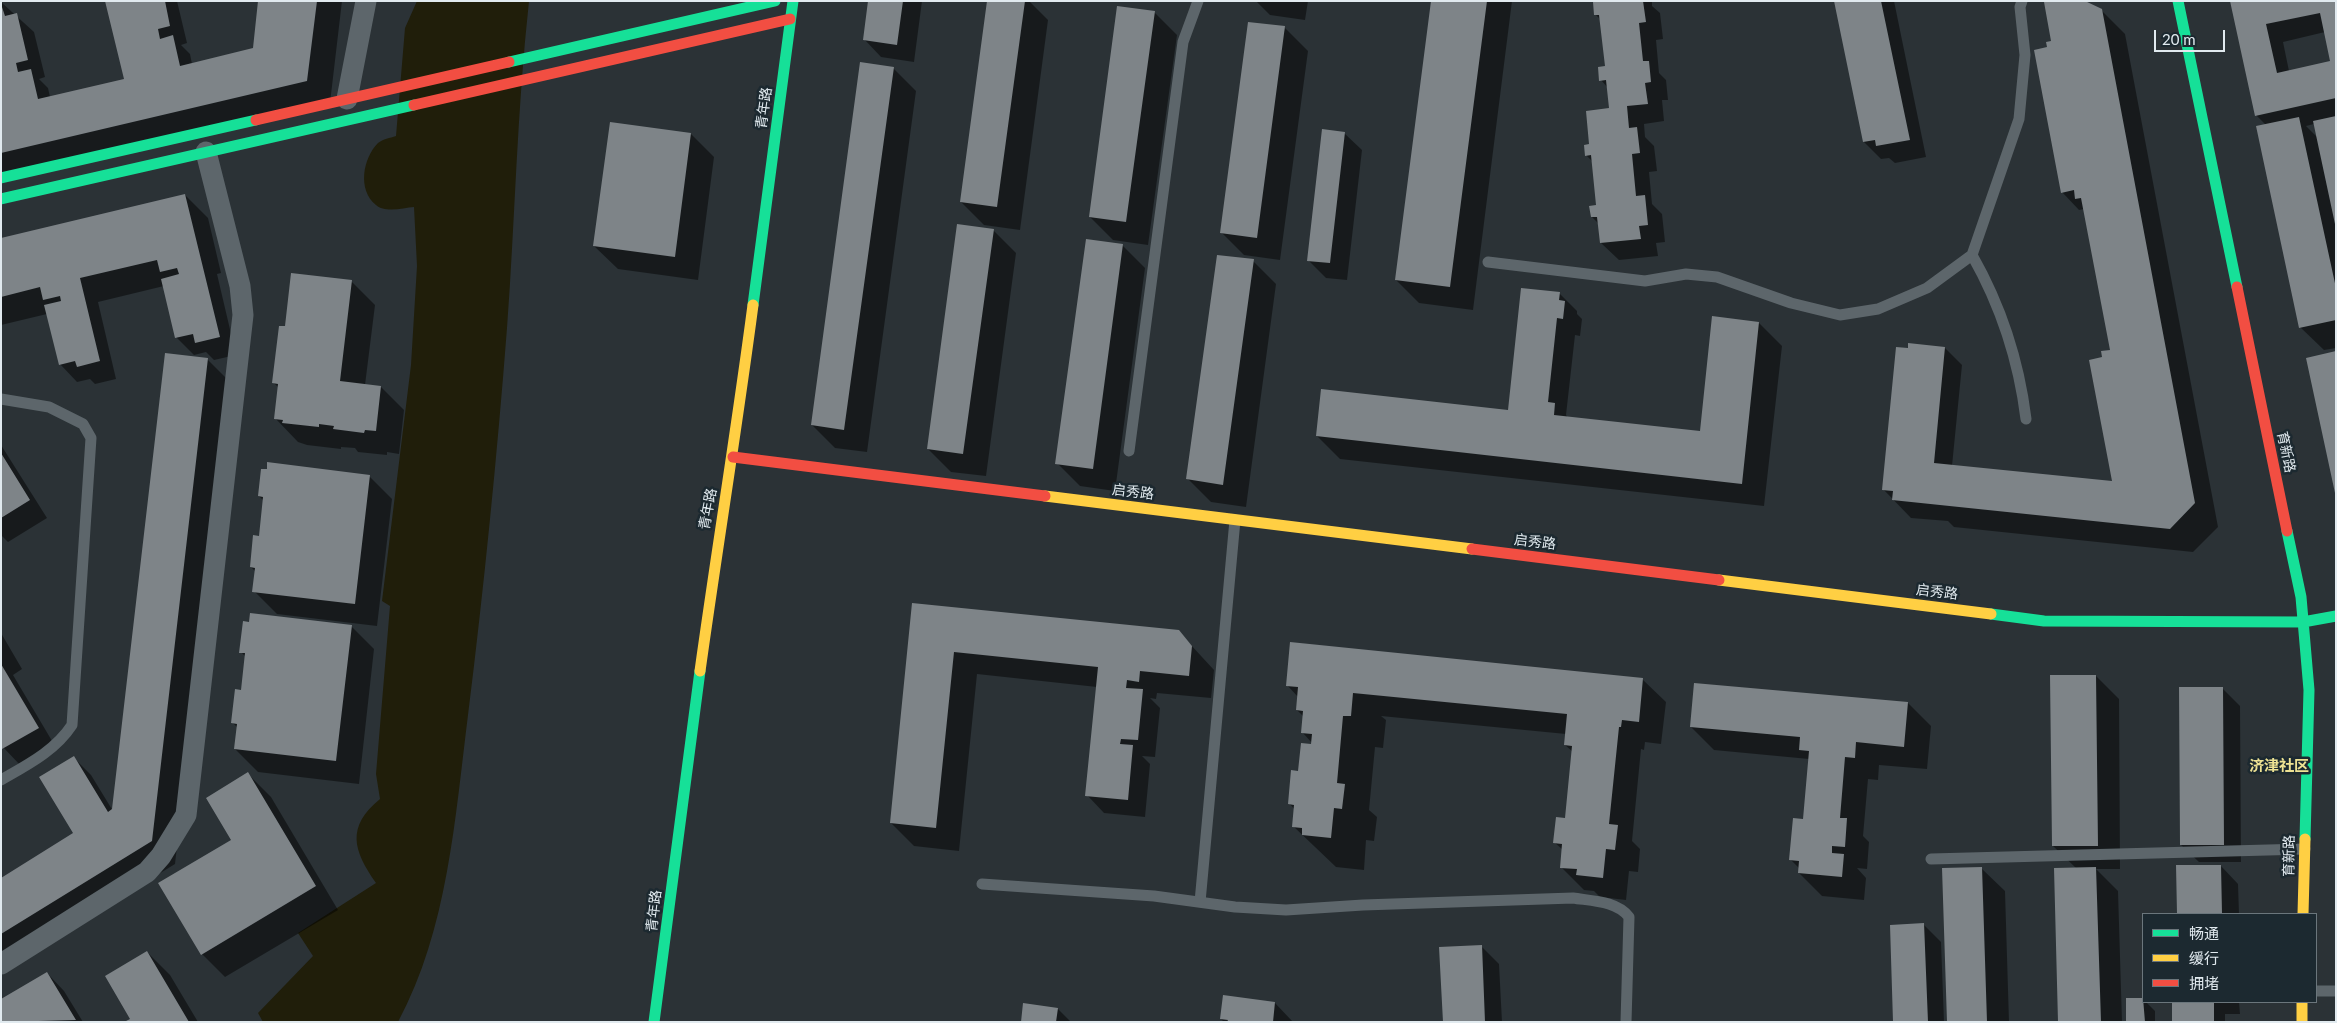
<!DOCTYPE html>
<html>
<head>
<meta charset="utf-8">
<style>
	body { margin:0 }
	#map { position:relative; width:2337px; height:1023px; overflow:hidden; background:#2b3236; font-family:Lato,"Noto Sans SC",sans-serif }
	canvas { display:block }
	.frame { position:absolute; inset:0; border:2px solid #e1eaef; pointer-events:none }
	.legend { position:absolute; left:2142px; top:913px; width:175px; height:90px; box-sizing:border-box; background:#1c2930; border:1px solid #6b767c; margin:0; padding:6px 9px; list-style:none; font-size:15px; color:#e1eaef }
	.legend li { display:flex; align-items:center; gap:10px; height:25px }
	.legend b { width:25px; border:1px solid #6b767c }
	.scale { position:absolute; left:2154px; top:30px; width:71px; height:22px; box-sizing:border-box; border:2px solid #e1eaef; border-top:0; padding-left:6px; font-size:15px; line-height:18px; white-space:nowrap; color:#e1eaef; -webkit-text-stroke:4px #1c2930; paint-order:stroke }
</style>
</head>
<body>
<div id="map">
<canvas width="2337" height="1023"></canvas>
<div class="frame"></div>
<ul class="legend">
<li><b style="height:6px;background:#16e098"></b>畅通</li>
<li><b style="height:6px;background:#ffcf43"></b>缓行</li>
<li><b style="height:6px;background:#f24e42"></b>拥堵</li>
</ul>
<div class="scale">20 m</div>
</div>
<script>
const g = document.querySelector('canvas').getContext('2d');
g.lineJoin = 'round';
function fill(path, color) {
  g.fillStyle = color;
  g.fill(path, 'evenodd');
}
function strokePath(path, color, width, dash) {
  g.strokeStyle = color;
  g.lineWidth = width;
  g.lineCap = dash ? 'butt' : 'round';
  g.setLineDash(dash || []);
  g.stroke(path);
}
function drawText(font, color, halo, rows, align = 'center') {
  g.font = font + ' Lato,"Noto Sans SC",sans-serif';
  g.lineWidth = 5;
  g.setLineDash([]);
  g.textBaseline = 'middle';
  g.strokeStyle = halo;
  g.fillStyle = color;
  for (const [text, x, y, turn = 0] of rows) {
    g.save();
    g.translate(x, y);
    g.rotate((+turn || 0) * Math.PI / 180);
    g.textAlign = isNaN(turn) ? turn : align;
    if (halo) g.strokeText(text, 0, 0);
    g.fillText(text, 0, 0);
    g.restore();
  }
}
const water = new Path2D(`
	M417 1H529C517 110 515 219 507 328 497 457 484 586 468 715 455 818 448 929 398 1022H263L258 1013 313 956 298 933 376 883C353 850 346 827 380 799L376 774 390 606 382 601 411 365 417 266 414 207C403 208 385 213 376 205 357 190 363 158 378 143 383 139 390 138 396 136L405 28Z`);
const shadow = new Path2D(`
	M107 1H177L187 43 181 45 190 54 192 64 254 49 260 1H342L330 103 1 181V2L34 32 45 77 39 79 48 88 50 97 125 80Z
	M869 1H922L914 62 881 57 864 39Z
	M988 1H1029L1048 20 1020 230 984 225 961 202Z
	M1256 1H1308L1305 20 1270 15Z
	M1432 1H1512L1473 310 1419 303 1396 280Z
	M1599 1H1652V6L1660 13 1663 39 1656 40 1659 73 1666 80 1668 100H1662L1664 121 1644 124 1645 137 1654 146 1657 171 1649 172 1652 204 1662 214 1665 242 1656 243 1658 256 1619 260 1601 243 1599 224 1592 217 1597 206 1593 162 1586 155 1610 109 1608 88 1601 80 1606 68 1601 20 1596 15Z
	M1835 1H1894L1926 157 1895 163 1889 158 1881 159 1864 142Z
	M2231 1H2336V348L2324 350 2300 327 2266 125 2256 115ZM2325 32 2332 62 2289 71 2283 42ZM2314 124 2318 138 2306 126Z
	M2101 10 2125 34 2218 527 2193 552 1954 527 1948 521 1911 518 1883 489 1945 348 1962 365 1952 466 2114 482 2104 358 2111 351 2084 209 2079 210 2062 192 2053 42Z
	M1154 12 1177 35 1148 245 1113 240 1090 217Z
	M1285 28 1308 51 1280 260 1244 255 1221 232Z
	M893 68 916 91 867 452 835 448 812 425Z
	M1344 133 1362 150 1347 280 1326 278 1308 260Z
	M691 134 714 157 698 280 618 269 594 246Z
	M185 195 208 218 221 273 217 274 236 355 214 360 206 352 194 355 177 338 164 286 98 302 116 379 95 384 90 379 77 382 60 364 47 314 1 325V239Z
	M993 230 1016 253 986 476 951 472 928 449Z
	M1122 245 1145 268 1115 491 1080 486 1057 463Z
	M1253 261 1276 284 1246 507 1211 502 1188 479Z
	M352 282 375 305 365 385 381 387 404 410 399 454 387 452V455L358 452 355 448 341 447V449L307 445 298 442 275 418 279 388 274 383 286 328Z
	M1559 293 1577 311V314L1582 319 1580 336 1575 335 1566 415 1568 418 1701 432 1759 323 1782 346 1764 506 1340 459 1317 436 1509 411Z
	M207 359 230 382 175 864 1 971V879L75 833 73 757 91 775 113 811Z
	M1 445 47 518 8 542 1 535Z
	M369 476 392 499 377 626 277 614 254 591 256 572 251 567 260 537 264 501 259 496Z
	M913 604 1178 631 1214 670 1211 698 1157 693 1156 699 1150 698 1160 708 1155 757 1142 756 1150 764 1145 817 1104 813 1087 795 1097 687 977 674 959 851 914 846 891 823Z
	M351 626 374 649 359 784 258 772 235 749 238 728 233 723 242 691 246 657 241 652Z
	M1 633 22 669 13 675 55 746 21 766 1 745Z
	M2096 676 2119 699 2120 869H2096L2118 891 2122 1022H2060L2076 868 2053 846Z
	M1642 679 1666 702 1661 744 1645 742 1644 750 1641 749 1632 841 1640 849 1638 872 1629 871 1626 900 1600 897 1594 891 1584 890 1561 867 1563 850 1554 842 1566 820 1573 752 1565 745 1566 734 1381 716 1386 720 1383 748 1375 747 1369 810 1377 817 1374 841 1366 840 1364 870 1336 867 1293 826 1295 810 1289 803 1299 772 1312 743 1303 733 1304 717 1297 710 1298 697 1287 685Z
	M2222 688 2240 706 2241 862H2199L2181 845Z
	M1908 703 1931 726 1927 769 1879 765 1878 780 1868 779 1863 836 1869 842 1867 869 1857 868 1866 878 1864 900 1822 896 1799 873 1800 869 1790 859 1804 821 1809 759 1714 750 1691 727Z
	M248 774 271 797 338 910 225 977 202 954 160 884 232 840Z
	M2178 866H2221L2238 884 2239 914H2178Z
	M1981 868 2005 891 2009 1022H1948Z
	M1924 925 1941 942 1944 1022H1895Z
	M1481 946 1499 964 1502 1022H1444Z
	M147 952 170 975 198 1022H127L131 1019Z
	M47 973 64 991 83 1022H1Z
	M2143 999V1002H2146L2155 1011V1022H2128L2127 1000Z
	M2173 1002H2239L2240 1014H2225V1022H2173Z
	M1275 1003 1293 1022H1224L1221 1019Z
	M1058 1009 1071 1022H1022Z`);
const building = new Path2D(`
	M105 1H165L170 26 158 29 160 39 173 35 180 66 253 48 258 1H317L307 81 1 153V4L5 16 17 13 28 60 16 63 18 72 31 69 38 99 124 79Z
	M868 1H903L897 45 863 40Z
	M987 1H1025L997 207 960 202Z
	M1431 1H1487L1450 287 1395 280Z
	M1643 1 1646 22 1639 23 1643 61H1649L1651 82 1645 83 1648 104 1627 106 1629 128 1637 127 1640 153 1632 154 1636 196 1645 195 1648 225 1639 226 1641 239 1600 243 1597 217H1591L1589 206 1596 205 1591 155 1585 156 1584 145 1589 144 1586 111 1609 108 1606 80 1599 81 1598 67 1605 66 1599 15H1594L1593 2Z
	M1834 1H1881L1910 140 1876 146 1875 140 1863 142Z
	M2049 1H2085L2102 9 2195 503 2170 529 1892 500 1893 491 1882 490 1896 347 1908 348V343L1945 347 1934 463 2112 481 2089 360 2102 357 2101 351 2110 350 2081 198 2075 199 2074 190 2061 193 2034 50 2047 47 2046 42 2051 41 2044 2Z
	M2230 1H2336V98L2255 116ZM2320 13 2330 61 2277 73 2266 24Z
	M1117 6 1155 11 1126 222 1089 217Z
	M1248 22 1285 26 1257 238 1220 233Z
	M860 62 894 67 844 430 811 425Z
	M2336 116V224H2335L2313 121Z
	M2299 117 2336 288V320L2299 328 2256 126Z
	M610 122 691 133 675 257 593 246Z
	M1322 129 1345 132 1330 263 1307 261Z
	M185 194 220 337 195 343 193 334 175 338 161 279 179 274 177 268 160 272 157 260 80 278 100 361 77 367 75 361 59 365 44 305 61 301 60 296 43 300 40 287 1 297V238Z
	M957 224 994 229 963 454 927 449Z
	M1086 239 1123 244 1093 469 1055 464Z
	M1217 255 1254 259 1223 485 1186 479Z
	M291 273 352 280 340 381 381 386 376 431 365 430 364 433 333 429 334 426 319 424V427L282 423 283 420 274 419 278 384 272 383 279 326H285Z
	M1521 288 1560 292 1559 300 1565 301 1563 319 1557 318 1548 402 1555 403 1554 415 1700 431 1712 316 1759 322 1742 484 1316 436 1321 389 1508 410Z
	M2336 351V492L2335 493 2306 358Z
	M165 353 208 358 152 841 1 934V878L73 833 39 777 74 756 108 812 112 809Z
	M1 453 30 500 1 518Z
	M267 462 370 475 355 604 252 592 255 568 250 567 253 535 259 536 263 497 258 496 261 469H267Z
	M912 603 1179 630 1192 646 1189 676 1140 671 1139 682 1127 680 1126 688 1143 689 1138 740 1121 739 1120 744 1133 745 1128 800 1085 796 1098 667 954 652 936 828 890 823Z
	M250 613 352 625 336 761 234 749 237 724 231 723 235 689 241 690 245 653H239L243 621 249 622Z
	M1290 642 1643 678 1639 722 1622 720 1621 727H1619L1609 824 1618 825 1615 850 1606 849 1603 878 1576 875 1577 869 1560 868 1562 844 1553 843 1556 817 1565 818 1572 746 1564 745 1567 714 1353 693 1351 716H1343L1337 783 1345 784 1342 809 1334 808 1331 838 1302 835V828L1292 827 1294 805 1288 804 1291 770 1298 771 1301 743 1311 744 1312 734 1301 733 1303 711 1296 710 1298 687 1286 686Z
	M1 664 39 728 2 749 1 748Z
	M2050 675H2096L2098 846H2052Z
	M1694 683 1908 702 1904 747 1856 742 1855 758 1845 757 1840 818H1847L1845 847 1832 846V853L1844 854 1842 877 1798 873 1799 861 1789 860 1793 818 1803 819 1809 751 1799 750 1800 737 1690 727Z
	M2179 687H2223L2224 845H2180Z
	M248 772 316 886 201 955 158 883 231 840 206 798Z
	M2176 865H2221L2222 914H2177Z
	M1982 867 1987 1022H1947L1942 868Z
	M2096 867 2101 1022H2058L2054 868Z
	M1924 923 1928 1022H1893L1890 925Z
	M1482 945 1485 1022H1443L1439 947Z
	M147 951 189 1022H124L130 1019 105 976Z
	M47 972 76 1020 1 1022V999Z
	M1223 995 1275 1002 1273 1022H1227L1228 1020 1220 1019Z
	M2126 998H2143L2145 1022H2126Z
	M2172 1002H2214V1022H2172Z
	M1023 1003 1058 1008 1056 1022H1021Z`);
const lane = new Path2D(`
	M1972 255C2001 306 2019 362 2026 419
	M1488 262 1645 281 1686 274 1717 277 1791 303 1840 315 1878 309 1927 288 1972 255 2019 119 2025 55 2020 7 2022 1
	M1 399 49 407 83 424 91 438 72 725C55 751 27 765 1 780
	M1129 451 1183 42 1198 1
	M1931 859 2305 849
	M982 884 1154 896 1235 907 1286 910 1363 905 1573 898C1592 901 1617 901 1629 917L1626 1022
	M1200 902 1235 520
	M2316 991H2336`);
const street = new Path2D(`
	M347 99 366 1
	M1 964 147 872 161 856 186 815 243 315 240 286 206 152`);
const fast = new Path2D(`
	M2178 1 2237 287
	M509 62 775 1
	M1 178 256 120
	M1 199 414 105
	M753 305 793 1
	M2287 531 2301 597 2309 690 2305 839
	M1991 614 2044 621 2303 622 2336 616
	M654 1022 700 671`);
const slow = new Path2D(`
	M1045 496 1472 549
	M1719 580 1991 614
	M700 671C717 549 737 427 753 305
	M2303 914 2305 839
	M2302 1002V1022`);
const jam = new Path2D(`
	M414 105 790 19
	M256 120 509 62
	M2237 287 2287 531
	M733 457 1045 496
	M1472 549 1719 580`);
const streetNames = [
	["青年路",764,108,-82],
	["育新路",2286,452,78],
	["启秀路",1133,492,7],
	["青年路",708,509,-79],
	["启秀路",1535,542,7],
	["启秀路",1937,592,7],
	["育新路",2289,856,-89],
	["青年路",654,911,-83]
];
const neighbourhoodNames = [
	["济津社区",2279,766]
];
fill(water, '#201e0a');
fill(shadow, '#0007');
fill(building, '#7e8488');
strokePath(lane, '#5d666b', 11);
strokePath(street, '#5d666b', 21);
strokePath(fast, '#16e098', 11);
strokePath(slow, '#ffcf43', 11);
strokePath(jam, '#f24e42', 11);
drawText('14px', '#e1eaef', '#1c2930', streetNames);
drawText('bold 15px', '#eee293', '#1c2930', neighbourhoodNames);
</script>
</body>
</html>
